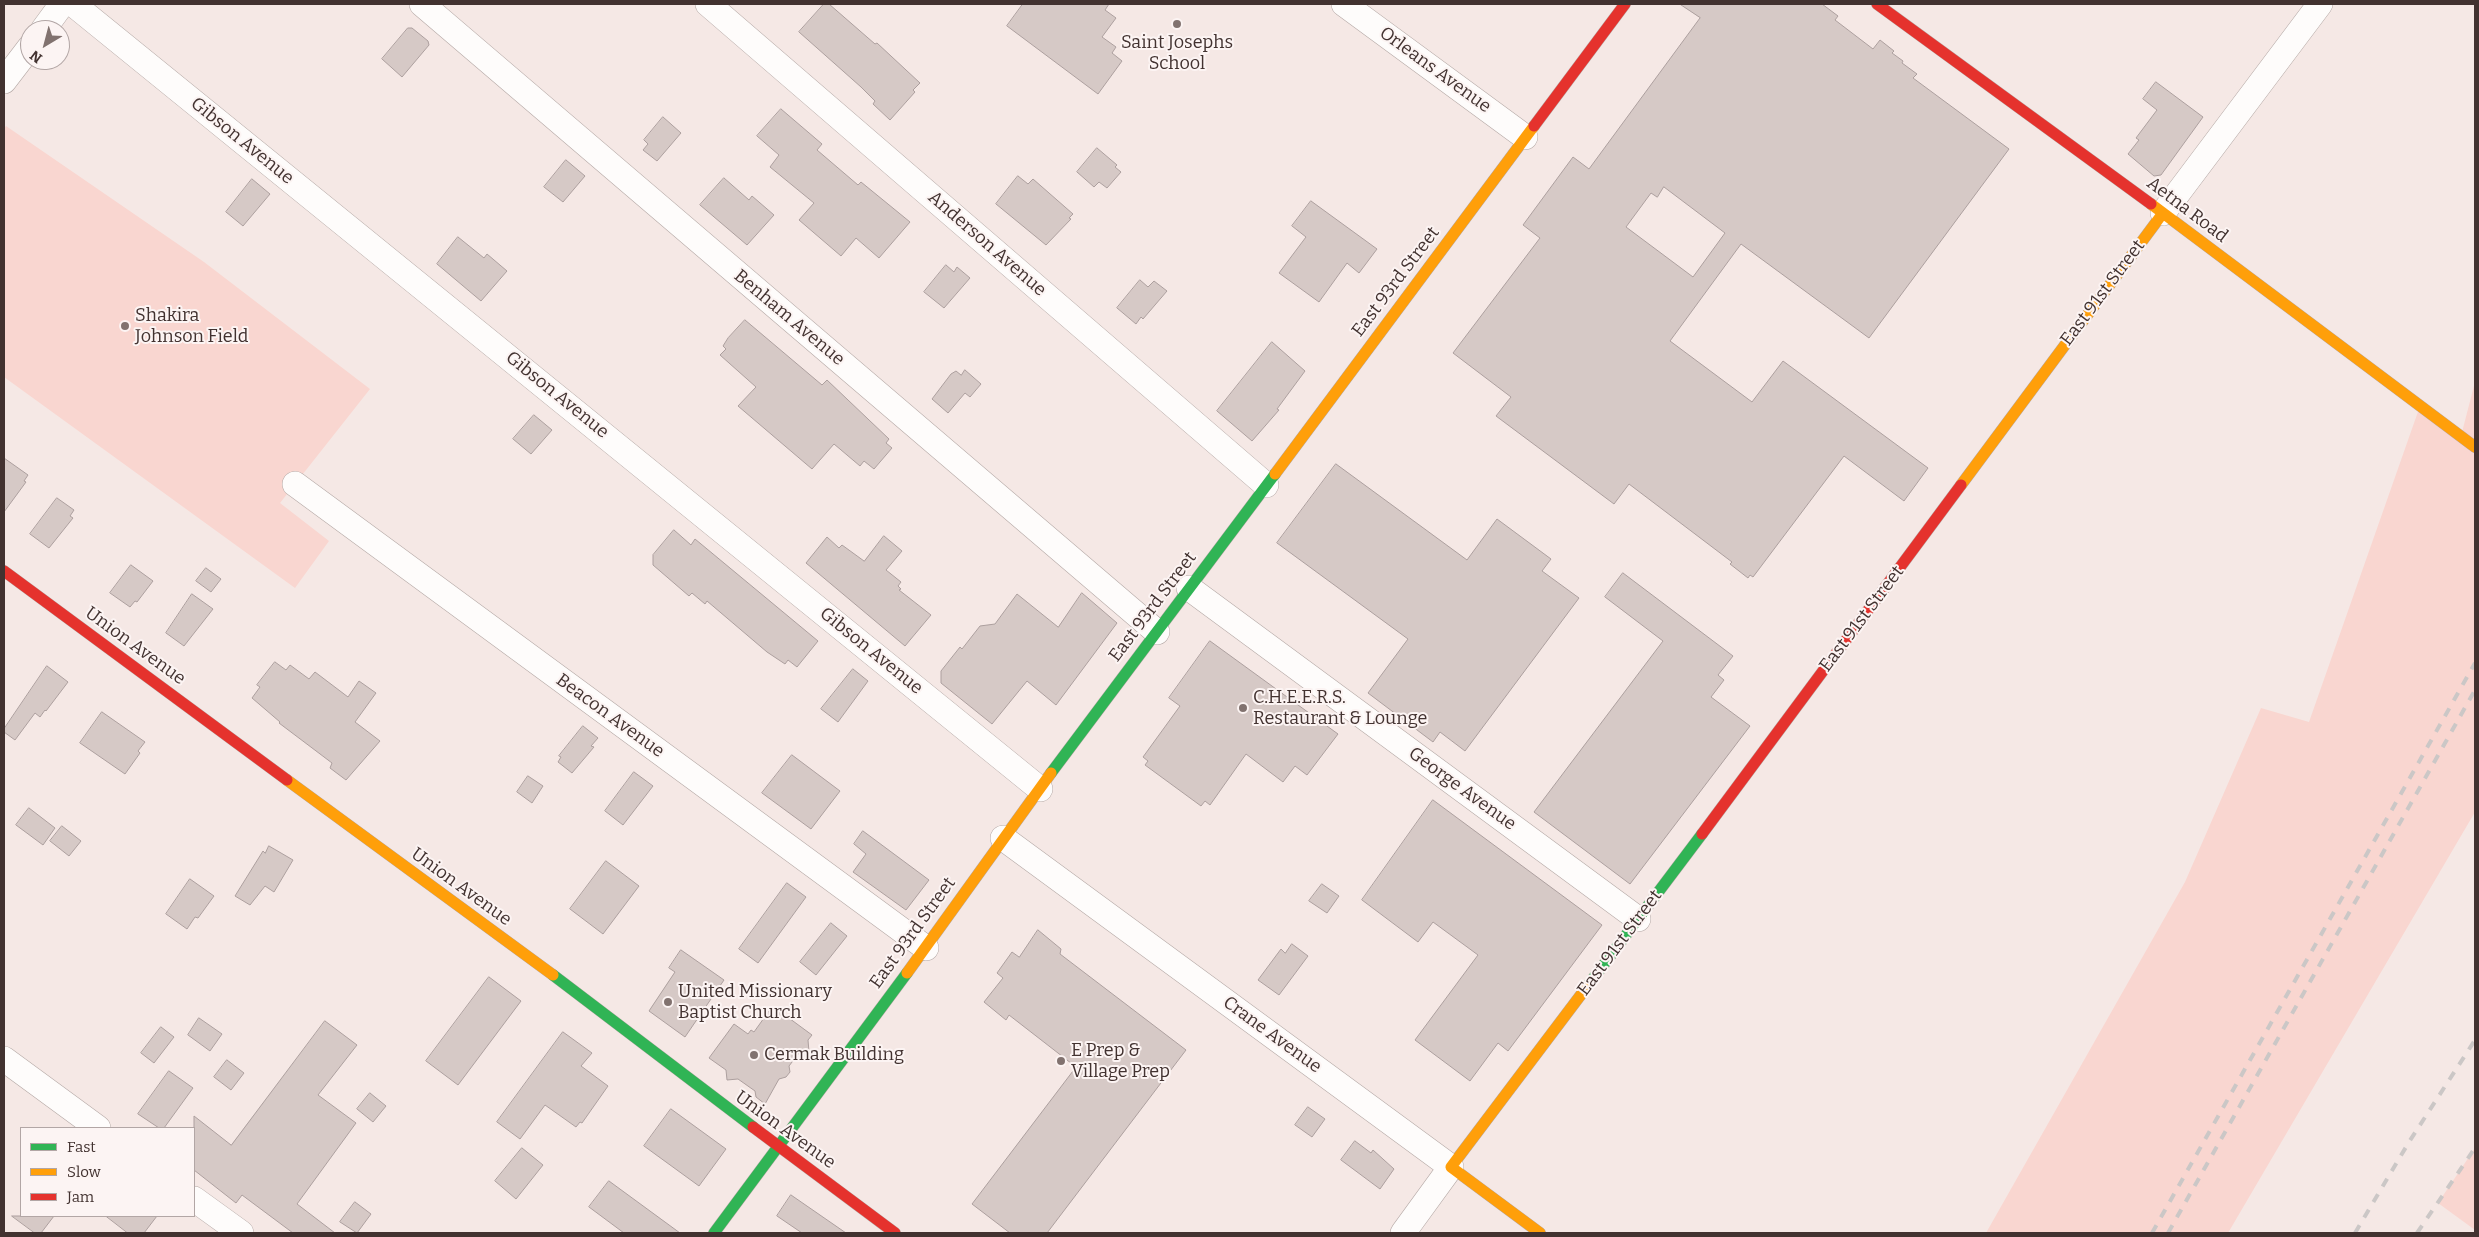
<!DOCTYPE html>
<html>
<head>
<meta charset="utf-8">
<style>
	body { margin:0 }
	#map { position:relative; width:2479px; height:1237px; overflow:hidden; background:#f5e8e5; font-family:Bitter,serif }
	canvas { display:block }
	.frame { position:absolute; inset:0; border:5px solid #423230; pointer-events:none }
	.legend { position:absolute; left:20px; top:1127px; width:175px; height:90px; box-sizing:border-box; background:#fcf4f3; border:1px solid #b2a6a5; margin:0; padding:6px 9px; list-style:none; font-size:15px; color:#423230 }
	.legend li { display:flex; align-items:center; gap:10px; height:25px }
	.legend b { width:25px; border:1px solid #b2a6a5 }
	.north { position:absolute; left:20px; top:20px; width:50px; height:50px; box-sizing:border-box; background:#fcf4f3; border:1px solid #b2a6a5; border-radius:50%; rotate:217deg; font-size:14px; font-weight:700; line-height:20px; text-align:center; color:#423230 }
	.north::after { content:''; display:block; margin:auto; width:18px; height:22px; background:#81726f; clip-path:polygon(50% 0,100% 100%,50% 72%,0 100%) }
</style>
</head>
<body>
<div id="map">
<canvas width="2479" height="1237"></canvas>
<div class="frame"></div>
<ul class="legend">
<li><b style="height:6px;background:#30b455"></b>Fast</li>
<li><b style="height:6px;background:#ff9f0a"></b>Slow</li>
<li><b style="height:6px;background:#e5322d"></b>Jam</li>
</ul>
<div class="north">N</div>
</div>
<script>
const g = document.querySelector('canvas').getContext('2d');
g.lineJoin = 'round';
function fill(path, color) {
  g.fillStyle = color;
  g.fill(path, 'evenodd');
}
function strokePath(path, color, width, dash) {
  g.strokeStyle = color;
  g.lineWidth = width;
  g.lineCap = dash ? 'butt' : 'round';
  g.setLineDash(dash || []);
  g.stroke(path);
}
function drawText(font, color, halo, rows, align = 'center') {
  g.font = font + ' Bitter,serif';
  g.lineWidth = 4;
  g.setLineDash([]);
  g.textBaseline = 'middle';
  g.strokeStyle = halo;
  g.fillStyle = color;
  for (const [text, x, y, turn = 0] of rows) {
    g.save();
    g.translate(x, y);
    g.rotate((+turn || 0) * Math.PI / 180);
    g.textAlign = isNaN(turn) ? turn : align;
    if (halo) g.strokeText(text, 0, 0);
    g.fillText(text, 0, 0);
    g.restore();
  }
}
const green = new Path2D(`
	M6 126 204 262 370 389 280 503 329 541 295 588 4 377V129Z
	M2475 382V812L2228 1233H1986L2185 882 2261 708 2309 722 2420 406 2461 436Z
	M2475 1148V1230L2438 1203Z`);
const building = new Path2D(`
	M824 4H829L875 44 877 43 920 83 913 90 915 92 890 120 873 104 875 101 861 87 799 32Z
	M1023 4H1109L1105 10 1116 18 1102 37 1116 47 1112 53 1122 61 1098 94 1007 26Z
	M1680 4H1822L1838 16 1835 20 1873 49 1880 40 1894 51 1892 53 1903 61 1902 63 1917 74 1913 78 2009 149 1869 338 1741 244 1670 341 1752 402 1783 361 1928 468 1904 501 1844 456 1753 577 1750 575 1748 578 1730 564 1732 562 1629 484 1614 504 1496 416 1511 397 1453 353 1540 238 1523 225 1573 157 1589 169 1700 18ZM1664 187 1725 233 1693 277 1626 227 1651 193 1657 197Z
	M408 28H412L428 41 429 45 402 77 382 59Z
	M2156 82 2203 117 2161 175 2154 176 2128 154 2139 140 2136 138 2157 110 2143 99Z
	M781 109 822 144 817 150 858 185 861 182 910 222 879 258 856 238 841 256 799 220 814 203 770 167 779 155 757 136Z
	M663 117 681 133 657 161 643 150 648 144 644 140Z
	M1097 148 1117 165 1115 167 1121 172 1107 188 1099 182 1094 187 1077 172Z
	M566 160 585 176 563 202 544 187Z
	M1018 176 1028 184 1033 179 1073 214 1069 218 1071 219 1046 245 996 204Z
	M724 178 749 200 752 196 774 215 747 245 700 205Z
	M252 179 270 194 243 226 226 212Z
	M1311 201 1377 249 1359 273 1347 263 1319 302 1279 273 1306 237 1292 226Z
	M458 237 484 258 487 254 507 271 481 301 437 264Z
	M946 265 954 272 957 267 970 278 944 308 924 292Z
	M1140 280 1148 287 1154 281 1167 291 1143 319 1141 317 1136 324 1117 308Z
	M745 320 822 385 827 380 889 439 886 443 892 448 874 469 864 461 860 466 834 444 812 469 738 406 756 387 720 355 726 349 723 346 728 338Z
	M1272 342 1305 371 1277 409 1279 410 1252 441 1217 411Z
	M965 370 981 384 970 397 965 393 948 413 932 399 951 374 956 371 961 375Z
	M534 415 552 430 531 454 513 439Z
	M4 458 28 475 24 481 26 482 4 512Z
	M1336 464 1467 560 1497 519 1551 559 1542 571 1579 598 1465 751 1440 732 1433 742 1368 693 1408 639 1277 543Z
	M57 498 74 510 70 516 73 518 49 548 30 534Z
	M674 530 691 545 695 539 818 641 797 667 788 660 785 664 767 652 707 601 705 604 692 593 689 596 653 565V555Z
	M884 536 902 551 886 570 901 582 898 586 901 589 899 590 931 615 905 646 806 563 827 537 839 548 842 545 864 561Z
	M131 565 153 581 137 602 135 601 130 607 110 593Z
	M206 568 221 579 211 592 196 581Z
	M1623 573 1733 656 1718 675 1724 680 1711 697 1750 726 1630 884 1534 812 1663 641 1605 597Z
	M1082 593 1117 623 1056 705 1027 681 992 724 941 683V671L960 647 962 649 980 626 995 624 1017 594 1058 627Z
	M192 594 213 609 184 646 166 633Z
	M1210 641 1338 734 1307 775 1295 766 1283 782 1246 754 1210 805 1205 801 1201 806 1145 765 1148 761 1143 757 1180 706 1169 698Z
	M275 662 286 670 290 665 309 679 315 672 348 697 359 681 376 693 355 722 380 741 346 780 330 768 332 763 279 723 280 722 252 698 260 687 257 685Z
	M47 666 68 682 46 711 45 710 40 717 35 713 15 740 4 732V729Z
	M853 669 868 681 838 722 821 709Z
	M102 712 145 742 138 751 140 753 125 774 80 743Z
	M583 726 598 738 591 746 594 747 572 773 558 762 561 757 559 756Z
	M792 755 840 791 811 829 762 793Z
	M634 772 653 786 623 825 605 811Z
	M528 776 543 786 532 803 517 792Z
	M1433 800 1602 925 1508 1051 1498 1043 1470 1081 1415 1040 1478 955 1433 922 1418 942 1362 900Z
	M29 808 55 828 43 845 16 825Z
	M62 826 81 841 69 856 50 841Z
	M863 831 929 880 906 910 853 872 866 854 854 844Z
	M269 846 293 860 274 892 265 886 250 905 235 896 263 851 265 853Z
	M606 861 639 886 603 934 570 909Z
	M190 879 214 896 198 918 195 917 187 929 166 914Z
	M787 883 806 897 758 963 739 949Z
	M1322 884 1339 896 1327 913 1309 901Z
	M831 923 847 936 816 975 800 962Z
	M1038 930 1061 949 1060 954 1186 1050 1047 1233H1010L972 1204 1076 1067 1009 1015 1006 1020 984 1002 1003 978 997 973 1012 952 1019 957Z
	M1292 944 1308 956 1279 995 1258 980 1281 949 1285 953Z
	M681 950 724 980 685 1037 649 1011 675 972 669 968Z
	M489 977 521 1001 458 1085 426 1061Z
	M778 1010 812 1035 808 1040 809 1052 799 1053 789 1066 790 1072 786 1077 779 1079 765 1104 756 1097 755 1091 738 1079 727 1080 726 1070 709 1058 734 1024 748 1034 751 1030 754 1032 769 1011 774 1015Z
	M199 1018 222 1034 210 1051 188 1035Z
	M325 1021 357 1045 318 1095 356 1123 297 1204 335 1233H293L242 1195 236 1203 194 1170V1116L231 1145Z
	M161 1027 174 1037 154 1063 141 1053Z
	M563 1032 592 1053 581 1066 608 1086 582 1123 580 1122 576 1127 545 1105 520 1139 497 1122Z
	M227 1060 244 1073 231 1090 214 1077Z
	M169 1071 193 1088 164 1128H159L138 1114Z
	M370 1093 386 1106 373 1122 357 1109Z
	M1308 1107 1325 1119 1312 1137 1295 1125Z
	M671 1109 726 1149 699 1186 644 1146Z
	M1355 1141 1371 1153 1373 1150 1394 1169 1380 1189 1341 1160Z
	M522 1148 543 1165 516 1199 495 1181Z
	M609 1181 680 1233H624L589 1207Z
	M791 1195 846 1233H802L777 1216Z
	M355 1202 371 1214 357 1233 340 1222Z
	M12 1216H54L41 1233H35Z
	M106 1216H157L144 1233H128Z`);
const street = new Path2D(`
	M73 4 1040 789
	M422 4 1157 632
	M708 4 1266 485
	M1344 4 1525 137
	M43 30 62 4
	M4 81 30 47
	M2163 213 2320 4
	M295 484 926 948
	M1189 588 1638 919
	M1003 838 1451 1167 1403 1233
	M4 1059 98 1128
	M194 1199 241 1233`);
const fast = new Path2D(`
	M1051 773 1275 474
	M553 975 753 1127
	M1586 988 1702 834
	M714 1233 907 973`);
const slow = new Path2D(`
	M2151 204 2475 447
	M1275 474 1534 126
	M1961 485 2163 213
	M287 780 553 975
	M907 973 1051 773
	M1540 1233 1451 1167 1586 988`);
const jam = new Path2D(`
	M1877 4 2151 204
	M1534 126 1625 4
	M4 571 287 780
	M1702 834 1961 485
	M753 1127 895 1233`);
const rail = new Path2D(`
	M2152 1233 2475 663
	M2168 1233 2475 690
	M2355 1233 2409 1142 2475 1040
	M2417 1233 2475 1148`);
const markers = [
	[1177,24,5,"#81726f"],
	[125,326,5,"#81726f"],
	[1243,708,5,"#81726f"],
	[668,1002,5,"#81726f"],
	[754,1055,5,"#81726f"],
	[1061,1061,5,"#81726f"]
];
const poiNames = [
	["Saint Josephs",1177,43,"center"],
	["School",1177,64,"center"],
	["Shakira",135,316],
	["Johnson Field",135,337],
	["C.H.E.E.R.S.",1253,698],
	["Restaurant & Lounge",1253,719],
	["United Missionary",678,992],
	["Baptist Church",678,1013],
	["E Prep &",1071,1051],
	["Village Prep",1071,1072],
	["Cermak Building",764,1055]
];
const streetNames = [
	["Orleans Avenue",1435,70,36],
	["Gibson Avenue",242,141,39],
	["Aetna Road",2187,210,37],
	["Anderson Avenue",987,244,41],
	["East 93rd Street",1396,282,-53],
	["East 91st Street",2103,293,-53],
	["Benham Avenue",789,318,40],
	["Gibson Avenue",557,395,39],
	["East 93rd Street",1153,607,-53],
	["East 91st Street",1862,619,-53],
	["Union Avenue",135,646,36],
	["Gibson Avenue",871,651,39],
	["Beacon Avenue",610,716,36],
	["George Avenue",1462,789,36],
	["Union Avenue",461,887,36],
	["East 93rd Street",913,933,-54],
	["East 91st Street",1620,943,-53],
	["Crane Avenue",1272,1035,36],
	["Union Avenue",785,1130,36]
];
fill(green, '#f9d6d0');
fill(building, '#d6c9c6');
strokePath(building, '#ac9f9e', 1);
strokePath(street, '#b4a8a5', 26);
strokePath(fast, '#b4a8a5', 12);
strokePath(slow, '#b4a8a5', 12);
strokePath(jam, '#b4a8a5', 12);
strokePath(street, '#fefcfb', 25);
strokePath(fast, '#30b455', 11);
strokePath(slow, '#ff9f0a', 11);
strokePath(jam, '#e5322d', 11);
strokePath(rail, '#cbc7c6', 4, [9, 9]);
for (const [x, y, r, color] of markers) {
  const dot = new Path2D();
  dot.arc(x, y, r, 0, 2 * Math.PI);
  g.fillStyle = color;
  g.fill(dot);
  strokePath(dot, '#fcf4f3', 2);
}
drawText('18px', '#423230', '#fcf4f3', poiNames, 'left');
drawText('18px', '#423230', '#fcf4f3', streetNames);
</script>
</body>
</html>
